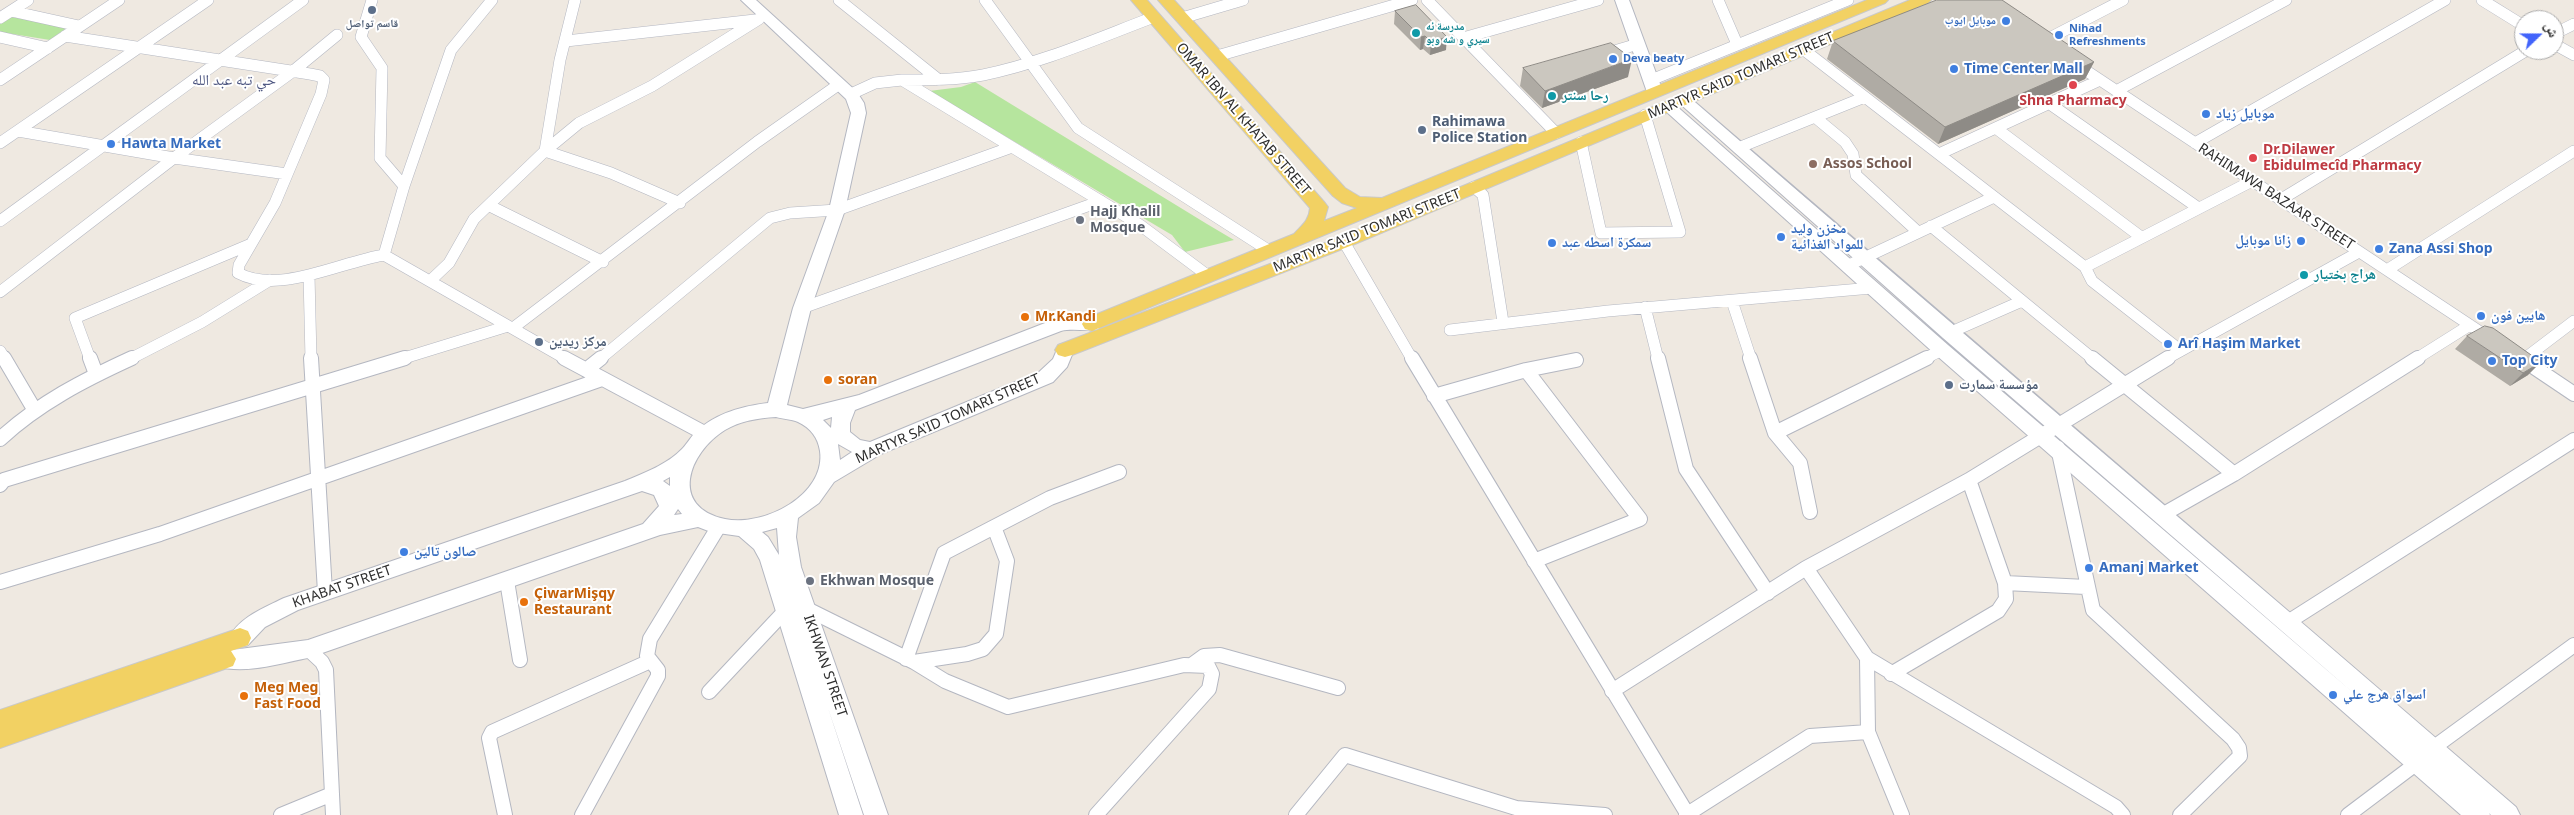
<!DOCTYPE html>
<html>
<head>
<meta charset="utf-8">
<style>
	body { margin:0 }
	#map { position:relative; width:2574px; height:815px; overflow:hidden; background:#efe9e1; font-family:"Noto Sans","Noto Naskh Arabic",sans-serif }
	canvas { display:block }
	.north { position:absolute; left:2514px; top:10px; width:50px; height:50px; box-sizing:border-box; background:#fff; border:1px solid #ababab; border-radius:50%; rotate:68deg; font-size:14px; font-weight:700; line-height:20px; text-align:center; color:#2e2e2e }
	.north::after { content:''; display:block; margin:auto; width:18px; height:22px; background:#4264fb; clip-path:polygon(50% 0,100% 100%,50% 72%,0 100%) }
</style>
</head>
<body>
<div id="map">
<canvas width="2574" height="815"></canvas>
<div class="north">ش</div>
</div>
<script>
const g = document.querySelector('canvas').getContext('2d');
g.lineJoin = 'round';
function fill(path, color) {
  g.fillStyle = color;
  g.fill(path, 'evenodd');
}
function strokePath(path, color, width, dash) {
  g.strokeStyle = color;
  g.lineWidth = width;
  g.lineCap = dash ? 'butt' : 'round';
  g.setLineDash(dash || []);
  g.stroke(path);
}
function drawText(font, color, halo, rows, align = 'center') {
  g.font = font + ' "Noto Sans","Noto Naskh Arabic",sans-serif';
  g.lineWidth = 4;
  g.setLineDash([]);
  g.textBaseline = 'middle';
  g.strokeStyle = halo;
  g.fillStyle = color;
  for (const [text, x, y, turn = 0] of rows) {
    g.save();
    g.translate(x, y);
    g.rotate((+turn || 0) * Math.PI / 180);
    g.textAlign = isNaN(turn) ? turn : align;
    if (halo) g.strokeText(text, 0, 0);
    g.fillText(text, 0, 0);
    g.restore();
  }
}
const green = new Path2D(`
	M11 17 68 27 50 40 0 32V24Z
	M975 82 1207 224 1234 240 1185 252 1172 235 929 91 961 87Z`);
const streetFar1 = new Path2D(`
	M372 0 361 37 382 68 380 158 404 186
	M839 0 939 80
	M985 0 1078 128 1268 250
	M1427 0 1556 133
	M1718 0 1737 44
	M2482 0 2524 26
	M11 11 79 26
	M0 18 28 0
	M1182 18 1243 0
	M2554 34 2574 24
	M65 36 310 74 320 76 324 80 321 94 275 203 239 265 238 273C279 295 340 262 384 255L566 359
	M0 37 48 48
	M1463 38 1598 0
	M566 41 755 20
	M2042 42 2123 0
	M2554 44 2574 55
	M1804 50 2085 267
	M1604 54 1638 44
	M1217 56 1412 0
	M2076 64 2491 339
	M0 80 119 0
	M902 80C929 80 956 80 983 75 1042 63 1098 38 1154 17
	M1651 80 1848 0
	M2116 91 2286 0
	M851 94 875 83 902 80 1140 225 1207 275
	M2050 104 2197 207
	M1816 118 1845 142 1853 154 1856 175 1918 232
	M1997 129 2141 237
	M18 131 174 158 287 174
	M1581 142 1601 233 1680 232 1645 115
	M0 143 208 0
	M2195 143 2445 0
	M1738 148 1865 97
	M545 151 579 123 652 86 759 19
	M545 151 611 173 680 203
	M1939 154 2100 80
	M1474 187 1483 195 1503 322
	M2280 200 2527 50
	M490 206 603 262
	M0 221 303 0
	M1931 226 2093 359
	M1344 242 1412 359
	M384 255 404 186 451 50 492 0
	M1847 266 1994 197
	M2387 270 2574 151
	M309 275 311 359
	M430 281 449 263 474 219 545 151 560 60 575 0
	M0 292 174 158 292 72 337 35
	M1732 301 1751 359
	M1645 307 1658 359
	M802 308 1101 201
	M513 328 757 142 838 85
	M1450 330 1608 311 1872 288
	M1949 333 2022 301
	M2180 350 2092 281 2085 267 2252 181
	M0 351 5 359
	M90 359 75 318 251 244
	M130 359 202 322 270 280
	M401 359 508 326
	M600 359 770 218 790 213 837 210 1012 147
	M1924 359 1942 350
	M2166 359 2359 252
	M2416 359 2470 325
	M2524 359 2574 321`);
const street = new Path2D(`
	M4 358 34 409
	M90 358 96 374
	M311 358 325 592
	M564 358 706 434
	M1412 358 1688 815
	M1658 358 1686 469 1768 593
	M1750 358 1775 433 1800 463 1810 512
	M2092 358 2234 474
	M2522 359 2574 394
	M2522 360 2525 358
	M586 370 601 358
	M1526 370 1640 519 1534 561
	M1434 396 1526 370 1576 360
	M1775 433 1927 358
	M0 439C39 403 84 380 132 358
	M2058 448 2093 610 2233 739 2239 748 2240 756 2180 815
	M0 485 4 480 405 358
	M2162 515 2234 474 2418 358
	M994 527 1050 498 1119 472
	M1806 568 1867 658 2116 807 2123 815
	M507 581 520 660
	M0 582 160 534 602 379
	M2005 583 2086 587
	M805 608 914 662 945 681 1008 707 1184 665 1208 666 1212 674 1209 689 1096 815
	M2288 622 2574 440
	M308 649 322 662 326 670 333 815
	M1867 658 1868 732 1902 815
	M906 659 944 553 994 527 1007 561 996 634 983 649 967 654 914 662
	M1193 664 1204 656 1220 655 1338 688
	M1891 674 1998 611 2006 599 2005 583 1969 480
	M1612 691 1806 568 1969 480 2168 358
	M709 692 785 611
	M2433 748 2574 645
	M281 815 332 794
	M505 815 489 738 492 732 648 662
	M582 815 658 676V670L647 656 650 639 719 526
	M1296 815 1345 755 1516 808 1605 815
	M1686 815 1810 736 1868 732
	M2348 815 2417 763`);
const secondary = new Path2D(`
	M741 0H756L857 92 864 103 866 113 845 210 811 308 787 405 803 409 859 395 1058 318C1072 316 1085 315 1098 319L1101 324 1098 329C1086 332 1074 328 1061 331L855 410 850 423V432L860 440 870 442 1039 372 1053 359 1059 345 1065 343 1071 345 1074 350 1067 367 1053 382 881 454 834 482 819 503 798 518 796 537 801 567 888 815H864L828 708 863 815H839L760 560 754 549 739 536 711 532 698 527 660 535 308 658C281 663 244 675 217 666L214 659 217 652 308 640 643 524 659 506 654 495 642 491 298 610 265 627 248 645 240 647 232 645 229 638C239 617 264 608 284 598L625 481C644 473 668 464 682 449 688 443 691 436 697 431 716 413 743 406 768 403L793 308 829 210 851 113 846 99ZM776 417C783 419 791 419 798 422 811 428 818 438 820 451 826 495 764 527 725 519 669 507 688 453 725 430 740 421 758 418 776 417ZM832 417 831 428 823 420ZM838 444 852 452 840 460ZM670 477V486L663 481ZM678 509 682 514 674 515ZM777 528 779 555 768 537 762 532Z
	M1615 0H1629L1663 92 1660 95 1655 97 1647 92Z
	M1683 94 1688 96C1963 335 2241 569 2516 807L2520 815H2491L2489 813 2490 815H2461L1936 355 1660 106 1668 101 1673 103 1948 345 2357 696 1943 338 1678 102 1675 99Z`);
const primary = new Path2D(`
	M1131 0H1147L1325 203 1328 207 1324 221 1357 208 1342 203 1333 196 1158 0H1174L1345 188 1360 197 1382 198 1867 0H1888L1885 3 1092 331 1085 329 1082 324 1085 319 1294 234C1302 225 1309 221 1310 208Z
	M1910 0H1931L1928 3 1350 246 1072 355 1065 357 1058 355 1055 350 1058 345 1338 238Z
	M240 628 248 631 251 638 248 645 231 651 236 659 233 666 0 748V710Z`);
const wall = new Path2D(`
	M1395 11 1446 50 1430 55 1423 49 1420 50 1394 24Z
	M1833 41 2094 62 2085 79 1938 144 1827 59Z
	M1523 68 1628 77 1542 108 1520 86Z
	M2467 336 2528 375 2510 386 2455 349Z`);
const shadedWall = new Path2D(`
	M1425 36 1423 49 1420 50 1421 37Z
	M1447 37 1446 50 1430 55 1431 42Z
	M1632 59 1628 77 1542 108 1545 91Z
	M2094 62 2085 79 1938 144 1945 127Z
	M2541 362 2528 375 2510 386 2523 373Z`);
const building = new Path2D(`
	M1937 0H2002L2094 62 1945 127 1833 41Z
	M1416 5 1447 37 1431 42 1425 36 1421 37 1395 11Z
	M1611 43 1632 59 1545 91 1523 68Z
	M2485 326 2493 328 2541 362 2523 373 2467 336Z`);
const markers = [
	[372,10,5,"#5c6f8a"],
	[2006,21,5,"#3f7fe0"],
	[1416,33,5,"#0f9aa8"],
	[2059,35,5,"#3f7fe0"],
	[1613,59,5,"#3f7fe0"],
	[1954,69,5,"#3f7fe0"],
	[2073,85,5,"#e0444e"],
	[1552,96,5,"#0f9aa8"],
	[2206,114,5,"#3f7fe0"],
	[1422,130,5,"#5c6f8a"],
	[111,144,5,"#3f7fe0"],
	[2253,158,5,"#e0444e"],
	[1813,164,5,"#8d6e63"],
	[1080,220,5,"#6b7280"],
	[1781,237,5,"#3f7fe0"],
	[2301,241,5,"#3f7fe0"],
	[1552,243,5,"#3f7fe0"],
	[2379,249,5,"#3f7fe0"],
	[2304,275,5,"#0f9aa8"],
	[2481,316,5,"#3f7fe0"],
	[1025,317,5,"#e8710a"],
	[539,342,5,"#5c6f8a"],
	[2168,344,5,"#3f7fe0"],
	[2492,361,5,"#3f7fe0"],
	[828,380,5,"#e8710a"],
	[1949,385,5,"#5c6f8a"],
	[404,552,5,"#3f7fe0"],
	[2089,568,5,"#3f7fe0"],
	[810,581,5,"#6b7280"],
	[524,602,5,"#e8710a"],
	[2333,695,5,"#3f7fe0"],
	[244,696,5,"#e8710a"]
];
const farShopnames = [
	["موبايل ايوب",1996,21,"right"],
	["Nihad",2069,29],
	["Refreshments",2069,42],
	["Deva beaty",1623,59]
];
const farServicenames = [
	["قاسم تواصل",372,24]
];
const farCulturenames = [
	["مدرسة ئه",1426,27],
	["سيري و شه وبو",1426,40]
];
const shopNames = [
	["Time Center Mall",1964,69],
	["موبايل زياد",2216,114],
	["Hawta Market",121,144],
	["مخزن وليد",1791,229],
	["للمواد الغذائية",1791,245],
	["زانا موبايل",2291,241,"right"],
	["سمكرة اسطه عبد",1562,243],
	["Zana Assi Shop",2389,249],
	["هايين فون",2491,316],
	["Arî Haşim Market",2178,344],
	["Top City",2502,361],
	["صالون تالين",414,552],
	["Amanj Market",2099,568],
	["اسواق هرج علي",2343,695]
];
const streetNames = [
	["MARTYR SA'ID TOMARI STREET",1741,76,-23],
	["OMAR IBN AL KHATAB STREET",1243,119,49],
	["RAHIMAWA BAZAAR STREET",2276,197,33],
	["MARTYR SA'ID TOMARI STREET",1367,231,-22],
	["MARTYR SA'ID TOMARI STREET",948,419,-24],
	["KHABAT STREET",342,587,-19],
	["IKHWAN STREET",825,666,71]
];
const cultureNames = [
	["رحا سنتر",1562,96],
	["هراج بختيار",2314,275]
];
const healthNames = [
	["Shna Pharmacy",2073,101],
	["Dr.Dilawer",2263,150,"left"],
	["Ebidulmecîd Pharmacy",2263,166,"left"]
];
const serviceNames = [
	["Rahimawa",1432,122],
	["Police Station",1432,138],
	["مركز ريدين",549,342],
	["مؤسسة سمارت",1959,385]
];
const educationNames = [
	["Assos School",1823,164]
];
const worshipNames = [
	["Hajj Khalil",1090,212],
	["Mosque",1090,228],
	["Ekhwan Mosque",820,581]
];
const foodNames = [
	["Mr.Kandi",1035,317],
	["soran",838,380],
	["ÇiwarMişqy",534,594],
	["Restaurant",534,610],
	["Meg Meg",254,688],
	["Fast Food",254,704]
];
const neighbourhoodNames = [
	["حي تبه عبد الله",234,81]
];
fill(green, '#b6e59e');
strokePath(streetFar1, '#b4b7c1', 12);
strokePath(street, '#b4b7c1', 16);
strokePath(secondary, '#b4b7c1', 2);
strokePath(primary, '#c9c9c9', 2);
strokePath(streetFar1, '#fff', 11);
strokePath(street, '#fff', 14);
fill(secondary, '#fff');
fill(primary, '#f2d163');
fill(wall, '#afaba4');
fill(shadedWall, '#8e8b86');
fill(building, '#cbc7bf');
strokePath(building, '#8e8b86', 1);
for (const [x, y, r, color] of markers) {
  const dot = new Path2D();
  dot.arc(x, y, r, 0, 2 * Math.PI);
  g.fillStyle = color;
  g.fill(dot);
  strokePath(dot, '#fff', 2);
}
drawText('bold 11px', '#366cbe', '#fff', farShopnames, 'left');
drawText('bold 11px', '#4e5e75', '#fff', farServicenames);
drawText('bold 11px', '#0d838f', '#fff', farCulturenames, 'left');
drawText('bold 14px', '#366cbe', '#fff', shopNames, 'left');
drawText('14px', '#2e2e2e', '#fff', streetNames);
drawText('bold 14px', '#0d838f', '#fff', cultureNames, 'left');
drawText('bold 14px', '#be3a42', '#fff', healthNames);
drawText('bold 14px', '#4e5e75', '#fff', serviceNames, 'left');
drawText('bold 14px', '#785e54', '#fff', educationNames, 'left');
drawText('bold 14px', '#5b616d', '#fff', worshipNames, 'left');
drawText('bold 14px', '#c56008', '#fff', foodNames, 'left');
drawText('15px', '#4d5680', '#fff', neighbourhoodNames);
</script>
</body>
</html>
